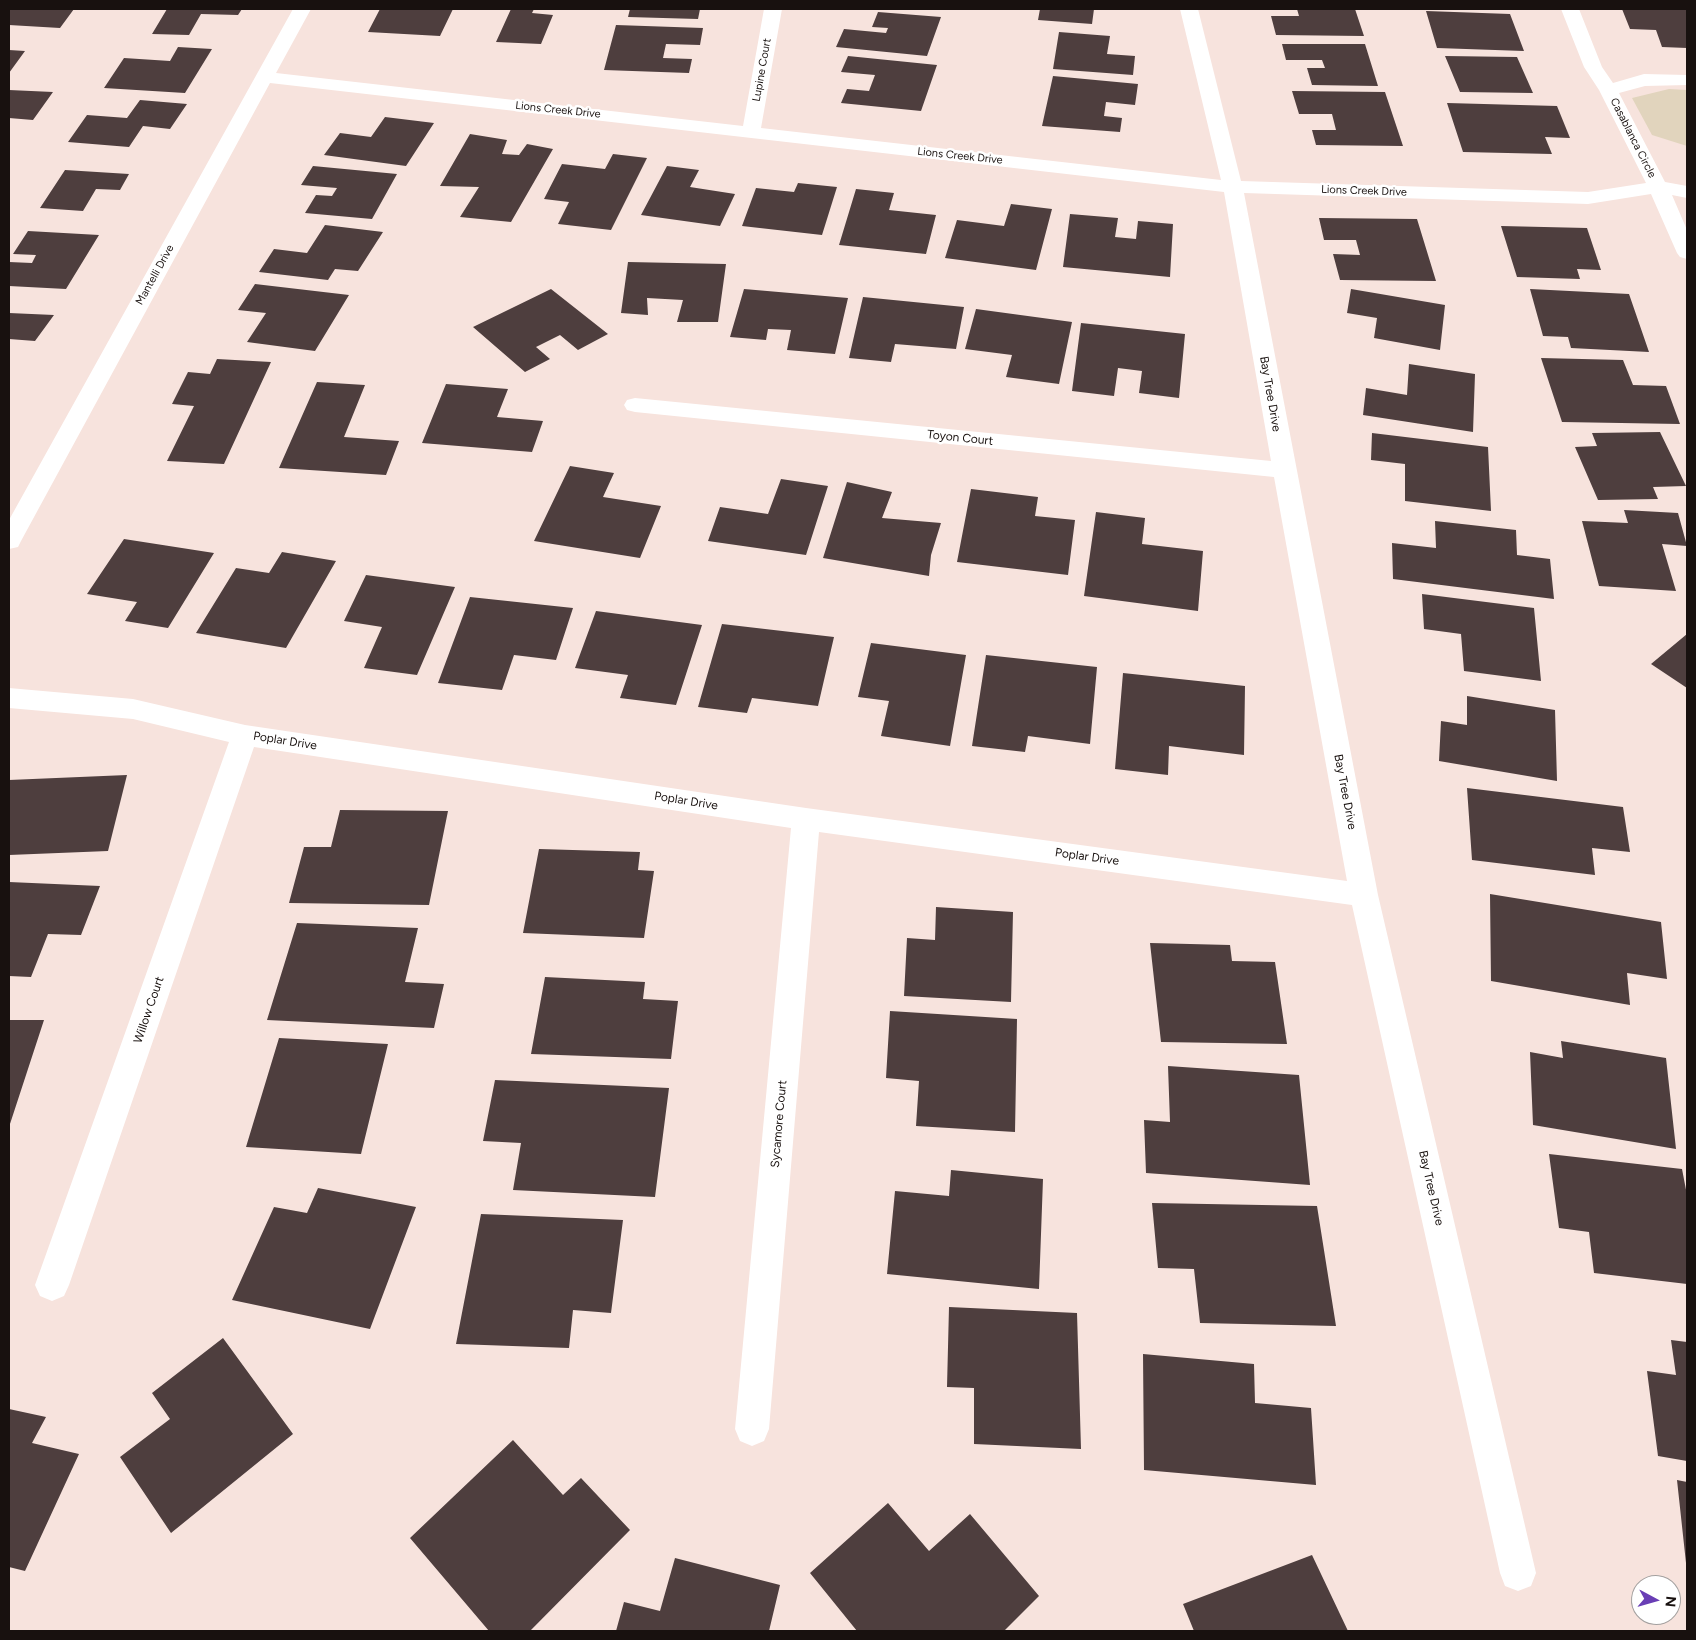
<!DOCTYPE html>
<html>
<head>
<meta charset="utf-8">
<style>
	body { margin:0 }
	#map { position:relative; width:1696px; height:1640px; overflow:hidden; background:#f7e3dd; font-family:Figtree,sans-serif }
	canvas { display:block }
	.frame { position:absolute; inset:0; border:10px solid #18110f; pointer-events:none }
	.north { position:absolute; left:1631px; top:1575px; width:50px; height:50px; box-sizing:border-box; background:#fff; border:1px solid #a3a09f; border-radius:50%; rotate:96deg; font-size:14px; font-weight:700; line-height:20px; text-align:center; color:#18110f }
	.north::after { content:''; display:block; margin:auto; width:18px; height:22px; background:#693eb5; clip-path:polygon(50% 0,100% 100%,50% 72%,0 100%) }
</style>
</head>
<body>
<div id="map">
<canvas width="1696" height="1640"></canvas>
<div class="frame"></div>
<div class="north">N</div>
</div>
<script>
const g = document.querySelector('canvas').getContext('2d');
g.lineJoin = 'round';
function fill(path, color) {
  g.fillStyle = color;
  g.fill(path, 'evenodd');
}
function drawText(font, color, halo, rows, align = 'center') {
  g.font = font + ' Figtree,sans-serif';
  g.lineWidth = 5;
  g.setLineDash([]);
  g.textBaseline = 'middle';
  g.strokeStyle = halo;
  g.fillStyle = color;
  for (const [text, x, y, turn = 0] of rows) {
    g.save();
    g.translate(x, y);
    g.rotate((+turn || 0) * Math.PI / 180);
    g.textAlign = isNaN(turn) ? turn : align;
    if (halo) g.strokeText(text, 0, 0);
    g.fillText(text, 0, 0);
    g.restore();
  }
}
const green = new Path2D(`
	M1669 89 1687 90V146L1652 135 1632 98Z`);
const building = new Path2D(`
	M9 9H74L60 28 9 25Z
	M167 9H242L238 15 201 14 189 35 152 34Z
	M380 9H453L440 36 368 32Z
	M511 9H534L532 13 553 15 541 44 496 42Z
	M630 9H700L698 19 628 17Z
	M1040 9H1094L1092 24 1038 20Z
	M1297 9H1355L1364 36 1276 35 1271 16H1299Z
	M1622 9H1687V48L1662 47 1656 30 1630 29Z
	M1426 11 1510 14 1524 51 1437 48Z
	M878 12 941 17 927 56 836 47 844 29 886 33 888 28 872 27Z
	M616 25 703 28 700 45 666 44 663 58 692 59 689 73 604 70Z
	M1059 32 1110 36 1107 54 1135 56 1133 75 1053 69Z
	M1282 44H1365L1378 86 1312 85 1307 68H1325L1322 60H1286Z
	M178 47 212 49 185 93 104 88 124 58 170 61Z
	M9 50 25 51 9 73Z
	M848 56 937 65 921 111 841 103 847 89 869 91 875 75 841 72Z
	M1445 56 1517 57 1533 93 1460 92Z
	M1053 76 1138 84 1135 105 1106 102 1104 116 1122 118 1120 132 1042 126Z
	M9 90 53 92 33 120 9 118Z
	M1292 91 1385 92 1403 146 1316 145 1312 130H1336L1332 114H1299Z
	M140 100 187 104 170 129 143 126 129 147 68 142 87 115 127 118Z
	M1447 103 1557 106 1570 138 1545 137 1552 154 1463 152Z
	M385 117 434 123 406 166 324 155 340 133 371 137Z
	M470 134 507 140 502 154 519 155 527 144 553 149 511 222 460 217 479 187 440 186Z
	M613 154 647 158 611 230 558 224 569 202 544 199 562 164 605 169Z
	M313 166 397 174 372 219 305 213 316 195 332 196 337 188 301 185Z
	M667 166 699 170 690 187 735 194 720 226 641 215Z
	M65 170 129 174 120 190 96 189 83 211 40 208Z
	M798 183 837 187 822 235 742 226 756 188 794 192Z
	M856 189 894 193 889 210 936 215 926 254 839 245Z
	M1011 204 1052 209 1036 270 945 258 957 220 1004 226Z
	M1070 214 1118 218 1115 237 1136 239 1138 221 1173 224 1170 277 1063 267Z
	M1319 218 1417 219 1436 281 1340 280 1333 254 1360 255 1356 240H1324Z
	M325 225 383 232 358 271 335 269 328 280 259 272 274 249 307 253Z
	M1501 226 1587 228 1601 270 1577 269 1580 279 1517 277Z
	M28 231 99 235 66 289 9 286V262L32 263 36 255 13 254Z
	M628 262 726 264 718 322H677L683 300 647 298 648 315 621 313Z
	M255 284 349 295 315 351 247 342 266 313 238 310Z
	M551 289 608 334 578 350 560 335 536 347 550 359 525 372 473 327Z
	M744 289 848 298 835 354 787 350 791 330 768 329 766 340 730 337Z
	M1351 289 1445 305 1440 350 1374 338 1377 318 1347 313Z
	M1530 289 1629 294 1649 352 1571 348 1568 337 1543 336Z
	M863 297 964 307 956 349 895 344 891 362 849 358Z
	M976 309 1072 322 1059 384 1006 377 1012 355 965 349Z
	M9 313 54 315 35 341 9 339Z
	M1081 323 1185 334 1179 398 1139 393 1142 371 1118 368 1114 396 1072 391Z
	M1541 358 1623 360 1633 385 1666 386 1680 424 1562 422Z
	M217 359 271 362 224 464 167 461 194 406 172 404 188 372 210 374Z
	M1409 364 1475 374 1473 432 1363 415 1366 388 1407 395Z
	M317 382 365 385 344 437 399 441 386 475 279 468Z
	M446 384 508 389 497 417 543 421 532 452 422 443Z
	M1660 432 1686 486 1653 487 1658 499 1598 500 1575 447 1597 446 1592 433Z
	M1372 433 1488 447 1491 511 1405 501V464L1371 460Z
	M570 466 614 473 603 497 661 506 640 558 534 541Z
	M781 479 828 486 806 555 708 541 720 507 768 514Z
	M847 482 892 492 882 518 941 523 931 555 929 576 823 558Z
	M971 489 1038 497 1035 516 1075 520 1068 575 957 562Z
	M1624 510 1678 513 1687 546 1662 544 1676 591 1599 586 1582 521 1628 523Z
	M1096 512 1145 518 1142 544 1203 551 1198 611 1084 596Z
	M1435 521 1516 530 1517 555 1550 559 1554 599 1393 579 1392 543 1436 548Z
	M124 539 214 553 168 628 125 621 137 602 87 594Z
	M282 552 336 561 286 648 196 633 236 568 269 573Z
	M366 575 455 587 417 675 364 668 382 627 344 621Z
	M1422 594 1534 608 1541 681 1464 671 1461 634 1424 629Z
	M470 597 573 608 556 660 514 655 502 690 438 683Z
	M596 611 702 625 676 705 620 698 628 675 575 668Z
	M722 624 834 637 818 706 752 698 747 713 698 707Z
	M1687 634V688L1651 664Z
	M871 643 966 655 950 746 881 736 889 701 858 697Z
	M986 655 1097 667 1090 744 1028 736 1025 752 972 746Z
	M1123 673 1245 686 1244 755 1169 746 1168 775 1115 769Z
	M1467 696 1555 710 1557 781 1439 761 1441 721 1467 725Z
	M127 775 108 851 9 855V780Z
	M1467 788 1623 807 1630 852 1592 848 1595 875 1472 860Z
	M340 810 448 811 429 905 289 903 304 847H331Z
	M539 849 640 852 638 870 654 871 644 938 523 933Z
	M9 882 100 886 81 935 48 934 31 977 9 976Z
	M1490 894 1661 922 1667 979 1627 973 1630 1005 1491 981Z
	M936 907 1013 912 1011 1002 904 996 907 938 935 940Z
	M297 923 418 928 405 982 444 984 434 1028 267 1020Z
	M1150 943 1230 945 1232 961 1275 962 1287 1044 1161 1042Z
	M545 977 645 982 643 999 678 1001 671 1059 531 1054Z
	M890 1011 1017 1019 1015 1132 916 1126 919 1081 886 1078Z
	M9 1020H44L9 1127Z
	M279 1038 388 1044 361 1154 246 1147Z
	M1561 1041 1666 1058 1676 1149 1533 1125 1530 1052 1563 1058Z
	M1168 1066 1299 1075 1310 1185 1146 1173 1144 1120 1170 1122Z
	M495 1080 669 1088 655 1197 513 1190 521 1143 483 1141Z
	M1549 1154 1682 1169 1687 1195V1284L1594 1273 1589 1232 1559 1228Z
	M951 1170 1043 1179 1039 1289 887 1274 895 1191 949 1196Z
	M318 1188 416 1207 370 1329 232 1300 274 1207 307 1213Z
	M1152 1203 1317 1206 1336 1326 1200 1323 1194 1269 1158 1268Z
	M481 1214 623 1220 611 1313 573 1310 569 1348 456 1344Z
	M949 1307 1077 1313 1081 1449 974 1444V1388L947 1387Z
	M223 1338 293 1434 171 1533 120 1457 170 1419 152 1393Z
	M1671 1340 1687 1342V1461L1658 1456 1647 1371 1676 1375Z
	M1143 1354 1254 1364 1255 1403 1311 1408 1316 1485 1144 1470Z
	M9 1409 46 1417 32 1443 79 1454 25 1571 9 1567Z
	M513 1440 563 1495 581 1478 630 1530 530 1631H489L410 1538Z
	M1677 1480 1687 1482V1563H1686Z
	M888 1503 929 1551 970 1514 1039 1596 1004 1631H857L810 1573Z
	M1312 1555 1348 1631H1194L1183 1604Z
	M675 1558 780 1585 769 1631H616L624 1602 660 1611Z`);
const minor = new Path2D(`
	M293 9H311L276 73 743 126 764 9H782L761 128 1221 180 1180 9H1198L1241 181 1588 192 1646 183 1599 90 1584 67 1561 9H1579L1602 67 1613 83 1644 74 1687 75V85L1645 86 1619 93 1665 182 1687 186V198L1672 195 1687 230V259L1680 257 1677 253 1651 194 1588 204 1244 193 1378 895 1536 1573 1531 1586 1518 1591 1505 1586 1500 1573 1352 905 819 832 769 1429 764 1441 752 1446 740 1441 735 1429 791 828 254 747 69 1285 64 1296 52 1301 40 1296 35 1285 229 742 133 719 9 708V688L133 699 245 725 806 808 1347 881 1274 477 635 412 627 410 624 405 627 400 635 398 1271 461 1224 192 270 83 21 541 18 547 9 549V520Z`);
const farStreetnames = [
	["Lupine Court",762,70,-80],
	["Lions Creek Drive",558,110,6],
	["Casablanca Circle",1633,138,63],
	["Lions Creek Drive",960,156,6],
	["Lions Creek Drive",1364,191,2],
	["Mantelli Drive",155,275,-61]
];
const streetNames = [
	["Bay Tree Drive",1270,394,80],
	["Toyon Court",960,438,6],
	["Poplar Drive",285,741,9],
	["Bay Tree Drive",1345,792,79],
	["Poplar Drive",686,801,9],
	["Poplar Drive",1087,857,8],
	["Willow Court",149,1010,-71],
	["Sycamore Court",779,1124,-85],
	["Bay Tree Drive",1431,1188,77]
];
fill(green, '#e1d4bd');
fill(building, '#4e3e3e');
fill(minor, '#fff');
drawText('11px', '#18110f', '#fff', farStreetnames);
drawText('12px', '#18110f', '#fff', streetNames);
</script>
</body>
</html>
